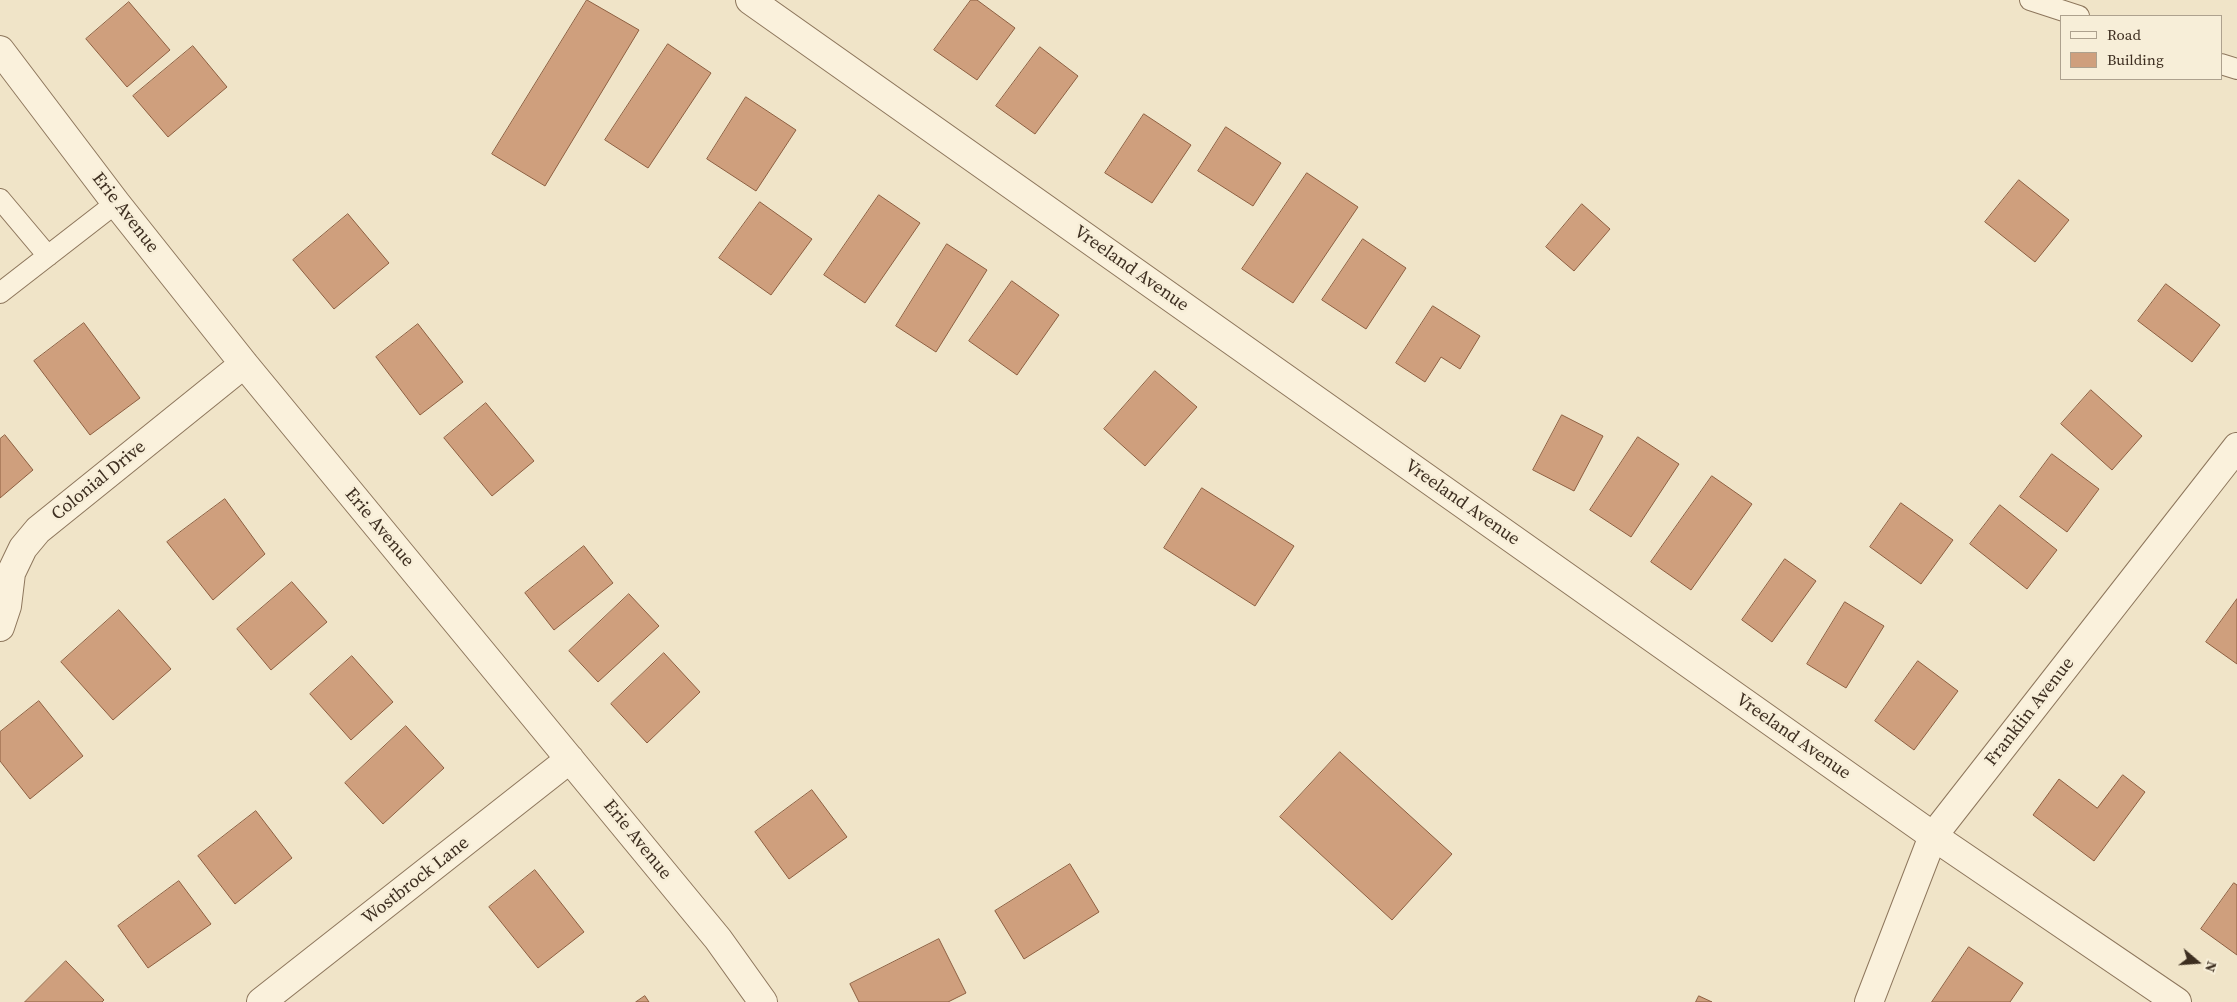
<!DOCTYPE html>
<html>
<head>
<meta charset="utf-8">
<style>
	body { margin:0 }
	#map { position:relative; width:2237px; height:1002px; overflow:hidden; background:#f0e4c8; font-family:"Source Serif 4",serif }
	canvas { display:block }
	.legend { position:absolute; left:2060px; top:15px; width:162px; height:65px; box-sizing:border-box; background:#f7eed8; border:1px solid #ada18e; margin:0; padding:6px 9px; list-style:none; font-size:15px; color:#3d2e20 }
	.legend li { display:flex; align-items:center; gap:10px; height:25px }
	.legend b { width:25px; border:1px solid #ada18e }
	.north { position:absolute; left:2172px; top:937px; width:50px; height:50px; -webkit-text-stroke:4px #f7eed8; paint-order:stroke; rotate:108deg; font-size:14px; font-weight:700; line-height:20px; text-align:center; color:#3d2e20 }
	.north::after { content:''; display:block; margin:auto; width:18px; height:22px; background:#3d2e20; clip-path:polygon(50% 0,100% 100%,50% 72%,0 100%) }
</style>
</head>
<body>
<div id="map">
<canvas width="2237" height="1002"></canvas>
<ul class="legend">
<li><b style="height:6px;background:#faf1dc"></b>Road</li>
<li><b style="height:14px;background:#cf9f7d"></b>Building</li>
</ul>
<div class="north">N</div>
</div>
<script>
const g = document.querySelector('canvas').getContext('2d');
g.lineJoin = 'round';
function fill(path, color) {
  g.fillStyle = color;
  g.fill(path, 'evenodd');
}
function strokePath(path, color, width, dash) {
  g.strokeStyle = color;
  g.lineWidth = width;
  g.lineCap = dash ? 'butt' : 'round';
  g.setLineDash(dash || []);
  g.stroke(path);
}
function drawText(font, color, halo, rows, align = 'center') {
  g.font = font + ' "Source Serif 4",serif';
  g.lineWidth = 5;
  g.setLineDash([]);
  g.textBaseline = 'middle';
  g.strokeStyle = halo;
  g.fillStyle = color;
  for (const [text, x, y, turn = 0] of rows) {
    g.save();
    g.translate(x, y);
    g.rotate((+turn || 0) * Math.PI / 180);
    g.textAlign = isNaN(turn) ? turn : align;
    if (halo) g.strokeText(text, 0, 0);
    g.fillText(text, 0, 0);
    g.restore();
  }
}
const building = new Path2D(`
	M587 0 639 30 545 186 492 154Z
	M971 0H977L1015 28 977 80 934 50Z
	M129 2 170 50 127 87 86 39Z
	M668 44 711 73 648 168 605 140Z
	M193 46 227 87 168 137 133 96Z
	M1040 47 1078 76 1035 134 996 106Z
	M746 97 796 130 756 191 707 159Z
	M1144 114 1191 145 1152 203 1105 173Z
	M1226 127 1281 163 1253 206 1198 171Z
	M1307 173 1358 207 1293 303 1242 269Z
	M2019 180 2069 220 2035 262 1985 222Z
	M879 195 920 223 865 303 824 275Z
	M760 202 812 239 771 295 719 258Z
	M1582 204 1610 229 1574 271 1546 247Z
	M348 214 389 263 334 309 293 260Z
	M1363 239 1406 268 1366 329 1322 300Z
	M947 244 987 270 936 352 896 326Z
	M1012 281 1059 315 1017 375 969 341Z
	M2166 284 2220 325 2192 362 2138 321Z
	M1433 306 1480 336 1460 369 1441 357 1425 382 1396 363Z
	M84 323 140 398 90 435 34 361Z
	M418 324 463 382 420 415 376 357Z
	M1155 371 1197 407 1145 466 1104 429Z
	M2091 390 2142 436 2112 470 2061 424Z
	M486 403 534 461 492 496 444 438Z
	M1562 415 1603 436 1574 491 1533 470Z
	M5 435 33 470 0 498V439Z
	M1638 437 1679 464 1631 537 1590 510Z
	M2052 454 2099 489 2067 532 2020 497Z
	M1712 476 1752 504 1691 590 1651 562Z
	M1202 488 1294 546 1255 606 1164 548Z
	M225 499 265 554 213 600 167 542Z
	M1901 503 1953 540 1921 584 1870 547Z
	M2000 505 2057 550 2027 589 1970 544Z
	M584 546 613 583 554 630 525 593Z
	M1785 559 1816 581 1772 642 1742 620Z
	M292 582 327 622 271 670 237 629Z
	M629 594 659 626 598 682 569 651Z
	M2237 599V664L2206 642Z
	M1845 602 1884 626 1846 688 1807 664Z
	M119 610 171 669 113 720 61 662Z
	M664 653 700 692 647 743 611 704Z
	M352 656 393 702 351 740 310 694Z
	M1918 661 1958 691 1914 750 1875 721Z
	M39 701 83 756 30 799 0 761V732Z
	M406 726 444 768 383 824 345 783Z
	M1340 752 1452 854 1392 920 1280 817Z
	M2123 775 2145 792 2094 861 2033 815 2059 779 2097 808Z
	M812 790 847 837 789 879 755 832Z
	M256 811 292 858 235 904 198 856Z
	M1070 864 1099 912 1024 959 995 911Z
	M535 870 584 932 538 968 489 907Z
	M179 881 211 924 148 968 118 926Z
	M2234 883 2237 885V955L2201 929Z
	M939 939 966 993 948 1002H859L850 984Z
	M1969 947 2023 983 2010 1002H1932Z
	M66 961 104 1000 102 1002H25Z
	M645 996 649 1002H636Z
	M1699 996 1712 1002H1696Z`);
const service = new Path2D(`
	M2030 0 2079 16
	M2221 64 2237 69
	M0 199 48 256
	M0 293 116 203`);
const minor = new Path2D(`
	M750 0 1933 836 2177 1002
	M0 50 116 203 244 364 718 939 763 1002
	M0 627 7 606 11 573 23 548 38 530 244 364
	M261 1002 570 759`);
const tertiary = new Path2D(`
	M1869 1002 1933 836 2237 447`);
const streetNames = [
	["Erie Avenue",125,213,52],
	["Vreeland Avenue",1131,269,35],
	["Colonial Drive",99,481,-39],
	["Vreeland Avenue",1462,503,35],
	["Erie Avenue",379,528,50],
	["Franklin Avenue",2030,712,-52],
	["Vreeland Avenue",1793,737,35],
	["Erie Avenue",637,840,51],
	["Wostbrock Lane",416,881,-38]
];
fill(building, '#cf9f7d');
strokePath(building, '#8d5f41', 1);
strokePath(service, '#8d765c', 22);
strokePath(minor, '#8d765c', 30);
strokePath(tertiary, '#8d765c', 30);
strokePath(service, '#faf1dc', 20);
strokePath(minor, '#faf1dc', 28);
strokePath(tertiary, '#faf1dc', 28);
drawText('18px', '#3d2e20', '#f7eed8', streetNames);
</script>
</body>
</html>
